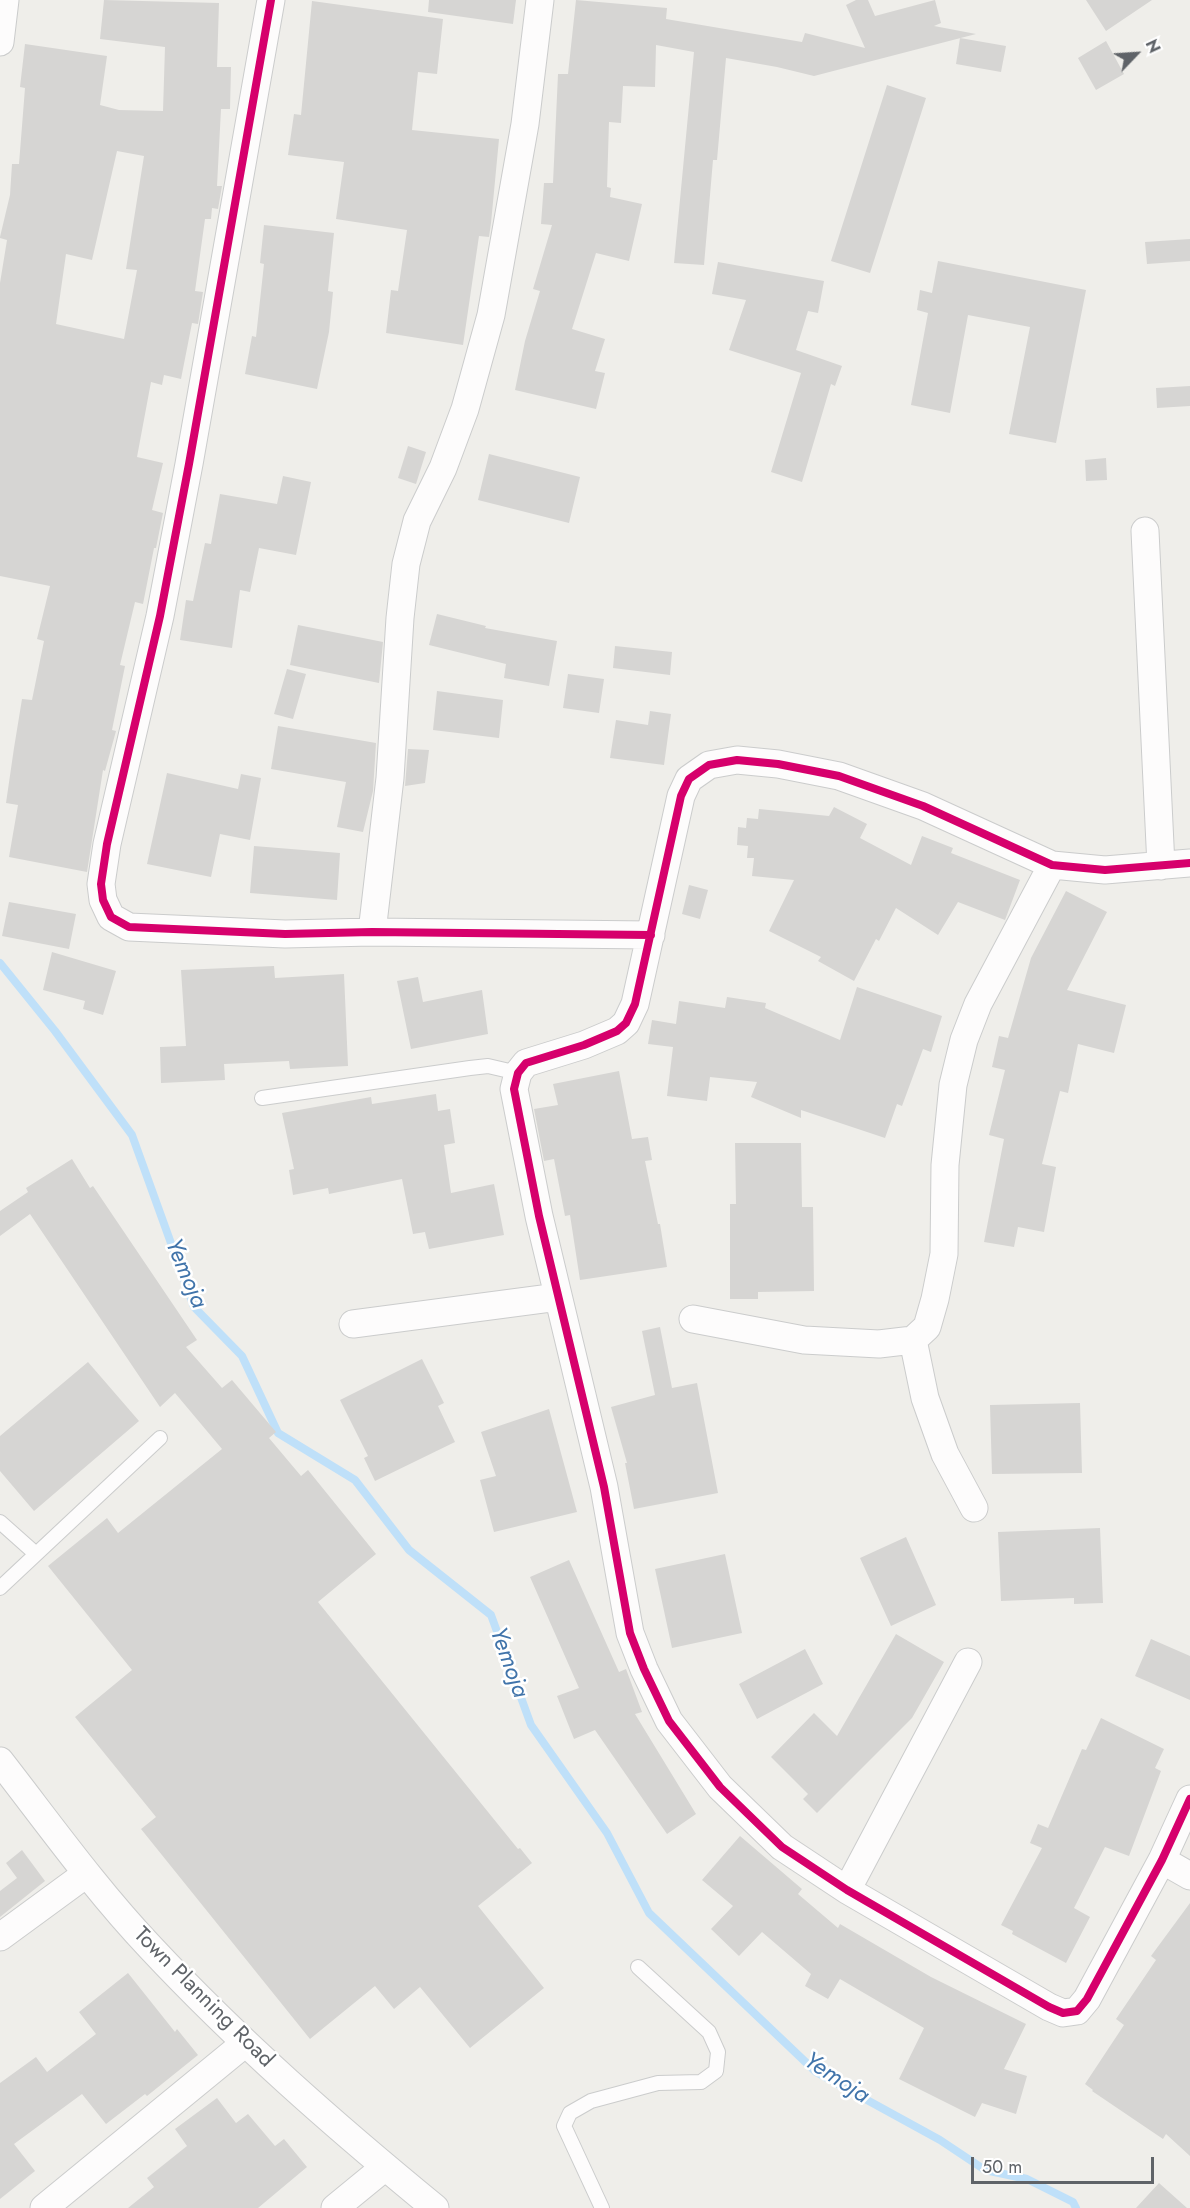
<!DOCTYPE html>
<html>
<head>
<meta charset="utf-8">
<style>
	body { margin:0 }
	#map { position:relative; width:1190px; height:2208px; overflow:hidden; background:#efeeea; font-family:Jost,sans-serif }
	canvas { display:block }
	.north { position:absolute; left:1106px; top:24px; width:60px; height:60px; -webkit-text-stroke:4px #fff; paint-order:stroke; rotate:65deg; font-size:16px; font-weight:700; line-height:24px; text-align:center; color:#5f6368 }
	.north::after { content:''; display:block; margin:auto; width:21px; height:27px; background:#5f6368; clip-path:polygon(50% 0,100% 100%,50% 72%,0 100%) }
	.scale { position:absolute; left:971px; top:2157px; width:183px; height:27px; box-sizing:border-box; border:3px solid #5f6368; border-top:0; padding-left:8px; font-size:18px; line-height:21px; white-space:nowrap; color:#5f6368; -webkit-text-stroke:4px #fff; paint-order:stroke }
</style>
</head>
<body>
<div id="map">
<canvas width="1190" height="2208"></canvas>
<div class="north">N</div>
<div class="scale">50 m</div>
</div>
<script>
const g = document.querySelector('canvas').getContext('2d');
g.lineJoin = 'round';
function strokePath(path, color, width, dash) {
  g.strokeStyle = color;
  g.lineWidth = width;
  g.lineCap = dash ? 'butt' : 'round';
  g.setLineDash(dash || []);
  g.stroke(path);
}
function fill(path, color) {
  g.fillStyle = color;
  g.fill(path, 'evenodd');
}
function drawText(font, color, halo, rows, align = 'center') {
  g.font = font + ' Jost,sans-serif';
  g.lineWidth = 5;
  g.setLineDash([]);
  g.textBaseline = 'middle';
  g.strokeStyle = halo;
  g.fillStyle = color;
  for (const [text, x, y, turn = 0] of rows) {
    g.save();
    g.translate(x, y);
    g.rotate((+turn || 0) * Math.PI / 180);
    g.textAlign = isNaN(turn) ? turn : align;
    if (halo) g.strokeText(text, 0, 0);
    g.fillText(text, 0, 0);
    g.restore();
  }
}
const stream = new Path2D(`
	M0 963 55 1031 132 1135 194 1307 242 1356 278 1433 355 1480 409 1550 491 1615 531 1725 607 1833 649 1913 816 2072 940 2140 985 2170 1027 2179 1073 2202 1076 2208`);
const building = new Path2D(`
	M104 0 219 3 217 67H231L230 109H221L217 186H222L218 209 212 208 211 219H205L195 291 203 292 198 324 192 323 181 379 164 375 162 385 151 382 137 457 163 463 152 510 163 513 156 548H154L143 604 135 602 120 665 125 666 112 730 116 731 105 771 103 770 87 872 9 857 18 805 6 803 14 748 22 699 32 700 44 641 37 639 50 586 0 576V283L7 240 0 238V237L10 195 12 164H19L25 88 20 87 25 44 107 56 100 105 119 110 163 111 165 47 100 39ZM117 151 144 156 126 269 137 270 124 339 56 324 66 254 92 260Z
	M429 0H516L513 24 428 12Z
	M576 0 667 8 666 19 802 42 805 33 865 48 846 5 856 0H868L875 16 935 0 941 23 934 26 976 34 814 76 777 67 726 58 717 160H713L704 265 674 263 694 52 656 45 655 87 623 86 621 123 609 122 607 187 611 188 610 197 642 204 629 261 596 253 572 329 605 339 595 371 605 373 596 409 515 390 525 341 540 291 533 289 552 225 541 224 544 183H553L558 74H568Z
	M1086 0H1152L1106 31Z
	M312 1 443 19 437 74 418 72 412 130 499 139 491 223 489 237 479 236 463 345 386 333 391 290 398 291 407 230 336 219 344 162 288 155 294 114 301 115Z
	M960 38 1006 46 1001 72 956 64Z
	M1106 41 1124 74 1096 90 1078 58Z
	M887 85 926 98 870 273 831 261Z
	M264 225 334 233 328 291 333 292 329 332 317 389 245 374 252 336 256 337 264 264 260 263Z
	M1190 239V261L1147 264 1145 242Z
	M938 261 1086 290 1056 443 1009 434 1030 327 968 315 950 413 911 405 928 313 917 310 920 290 932 293Z
	M718 262 824 281 818 313 808 311 796 350 842 366 835 386 831 384 802 482 771 472 801 373 729 350 746 300 712 294Z
	M1190 386V406L1157 408 1156 388Z
	M408 446 426 452 416 484 398 478Z
	M489 454 580 477 569 523 478 500Z
	M1106 458 1107 480 1086 481 1085 460Z
	M283 476 311 482 296 555 259 548 250 592 240 590 232 648 180 640 186 600 193 601 205 543 211 544 220 494 277 504Z
	M437 614 486 626 485 628 557 641 549 686 504 678 506 664 429 645Z
	M298 625 383 642 379 683 290 665Z
	M615 646 672 652 670 675 613 668Z
	M287 669 306 674 293 719 274 714Z
	M568 674 604 679 599 713 563 708Z
	M437 691 503 700 499 738 433 730Z
	M650 711 671 714 664 765 610 758 616 720 648 725Z
	M278 726 376 743 373 791 363 832 337 827 346 782 271 769Z
	M408 749 429 750 425 783 405 786Z
	M167 773 238 789 241 774 261 778 250 840 220 834 211 877 147 864Z
	M834 807 867 824 860 838 911 865 922 836 953 848 951 853 1020 880 1005 920 958 902 938 935 896 908 879 941 876 939 854 981 818 961 821 957 769 931 794 880 752 876 754 858H747L748 846 737 845 738 827 746 828 747 818 758 819 759 809 829 816Z
	M254 846 340 853 337 900 250 893Z
	M689 885 708 890 700 919 682 914Z
	M1066 891 1107 912 1067 990 1126 1005 1114 1053 1078 1044 1068 1093 1060 1091 1042 1164 1056 1167 1044 1232 1018 1227 1014 1247 984 1242 1004 1139 989 1135 1005 1070 992 1067 999 1036 1008 1038 1031 958Z
	M9 902 76 914 69 949 2 936Z
	M52 952 116 971 103 1015 83 1009 85 1001 43 990Z
	M274 966 275 978 344 974 348 1066 290 1069 289 1061 224 1064 225 1080 161 1083 160 1047 186 1046 181 970Z
	M418 977 423 1002 482 990 488 1034 411 1049 397 981Z
	M857 987 942 1016 931 1052 923 1049 902 1106 897 1104 885 1138 801 1110V1118L751 1097 757 1082 710 1077 707 1101 667 1096 673 1047 648 1044 652 1020 676 1024 679 1001 725 1008 727 997 766 1003 765 1008 840 1040Z
	M619 1071 632 1139 648 1137 652 1160 645 1161 658 1224H660L667 1267 580 1280 570 1215 565 1216 554 1159 544 1161 534 1109 558 1105 553 1084Z
	M436 1094 438 1111 450 1109 455 1143 444 1145 451 1193 494 1184 504 1235 429 1249 425 1232 413 1234 402 1179 329 1194 328 1188 293 1195 289 1170 294 1169 282 1113 371 1097 372 1104Z
	M735 1143H801L802 1207H813L814 1291 758 1292V1299H730V1204H736Z
	M72 1159 90 1188 93 1186 197 1340 186 1347 222 1388 232 1380 276 1432 269 1438 301 1476 308 1470 376 1554 318 1602 518 1849 520 1848 532 1863 478 1906 544 1988 470 2048 420 1987 394 2009 375 1986 310 2039 141 1829 156 1817 75 1717 132 1670 48 1566 107 1518 118 1533 222 1449 175 1393 160 1407 30 1214 0 1236V1211L28 1192 26 1188Z
	M660 1327 672 1388 697 1383 718 1493 634 1509 625 1463H627L611 1407 655 1395 642 1331Z
	M422 1359 444 1403 438 1406 455 1442 375 1481 364 1458 368 1456 340 1400Z
	M88 1362 139 1421 34 1511 0 1471V1436Z
	M1080 1403 1082 1473 992 1474 990 1405Z
	M549 1409 577 1512 494 1532 480 1480 496 1476 481 1432Z
	M1100 1528 1103 1603 1074 1604V1598L1001 1601 998 1532Z
	M906 1537 936 1605 891 1626 860 1558Z
	M725 1554 742 1633 672 1648 655 1569Z
	M569 1560 619 1672 626 1669 642 1712 635 1714 696 1814 667 1834 595 1730 574 1739 557 1696 579 1688 530 1577Z
	M896 1634 944 1662 912 1718 817 1813 803 1799 808 1794 771 1757 814 1713 837 1736Z
	M1151 1639 1190 1656V1700L1135 1676Z
	M805 1649 823 1684 757 1719 739 1684Z
	M1101 1718 1164 1749 1155 1768 1161 1771 1129 1856 1105 1847 1074 1908 1090 1917 1066 1963 1012 1934 1013 1931 1001 1925 1042 1848 1030 1843 1038 1824 1048 1828 1082 1749 1086 1750Z
	M740 1836 802 1889 798 1894 838 1928 840 1924 931 1977 1026 2024 1004 2069 1027 2076 1016 2114 982 2103 975 2117 899 2079 924 2028 840 1979 828 1999 805 1986 811 1974 762 1932 739 1956 711 1929 733 1906 702 1880Z
	M22 1850 45 1881 0 1917V1891L17 1878 6 1863Z
	M1190 1903V2156L1166 2134 1163 2139 1092 2091 1093 2090 1085 2084 1124 2025 1116 2019 1156 1960 1151 1956Z
	M128 1973 175 2032 177 2029 198 2055 147 2096 145 2094 106 2124 82 2094 14 2144 35 2171 0 2199V2083L36 2057 47 2072 96 2034 79 2012Z
	M217 2098 236 2123 248 2114 275 2146 284 2139 307 2167 258 2208H128L154 2187 147 2178 187 2146 175 2129Z
	M1159 2183 1187 2208H1136Z`);
const service = new Path2D(`
	M262 1098 470 1068 488 1066 518 1073
	M0 1522 36 1554
	M0 1588 160 1438
	M602 2208 564 2126 570 2113 591 2101 658 2083 701 2082 716 2071 718 2052 709 2032 638 1967`);
const minor = new Path2D(`
	M271 0 189 464 160 616 107 844 101 884 103 900 111 917 129 927 285 934 372 932 651 935
	M0 42 5 0
	M1145 531 1161 866
	M1190 863 1105 870 1052 865 923 806 839 776 778 764 737 760 709 765 689 779 681 796 635 1004 626 1023 617 1031 584 1045 526 1063 518 1073 514 1089 539 1216 604 1487 630 1633 644 1669 669 1721 720 1787 782 1847 847 1890 1049 2007 1063 2013 1077 2011 1087 1999 1162 1860 1190 1799
	M372 932 390 778 400 618 406 564 417 521 443 468 465 409 491 315 525 124 540 0
	M693 1319 804 1340 879 1344 913 1340 927 1327 935 1299 944 1254 945 1165 953 1085 964 1040 978 1004 1052 865
	M353 1324 558 1297
	M913 1340 925 1398 945 1454 974 1508
	M0 1761C49 1824 96 1890 151 1948 239 2042 335 2126 435 2208
	M1162 1860 1190 1876
	M847 1890 968 1662
	M0 1937 86 1874
	M44 2208 244 2044
	M335 2208 385 2167`);
const cycleway = new Path2D(`
	M271 0 189 464 160 616 107 844 101 884 103 900 111 917 129 927 285 934 372 932 651 935
	M1190 863 1105 870 1052 865 923 806 839 776 778 764 737 760 709 765 689 779 681 796 635 1004 626 1023 617 1031 584 1045 526 1063 518 1073 514 1089 539 1216 604 1487 630 1633 644 1669 669 1721 720 1787 782 1847 847 1890 1049 2007 1063 2013 1077 2011 1087 1999 1162 1860 1190 1799`);
const streetNames = [
	["Town Planning Road",203,1998,45]
];
const waterNames = [
	["Yemoja",185,1274,67],
	["Yemoja",508,1663,70],
	["Yemoja",836,2079,33]
];
strokePath(stream, '#bfe0f9', 8);
fill(building, '#d6d5d3');
strokePath(service, '#cbcccc', 16);
strokePath(minor, '#cbcccc', 29);
strokePath(service, '#fdfcfc', 14);
strokePath(minor, '#fdfcfc', 27);
strokePath(cycleway, '#d6006c', 8);
drawText('22px', '#5f6368', '#fff', streetNames);
drawText('italic 24px', '#4174aa', '#fff', waterNames);
</script>
</body>
</html>
